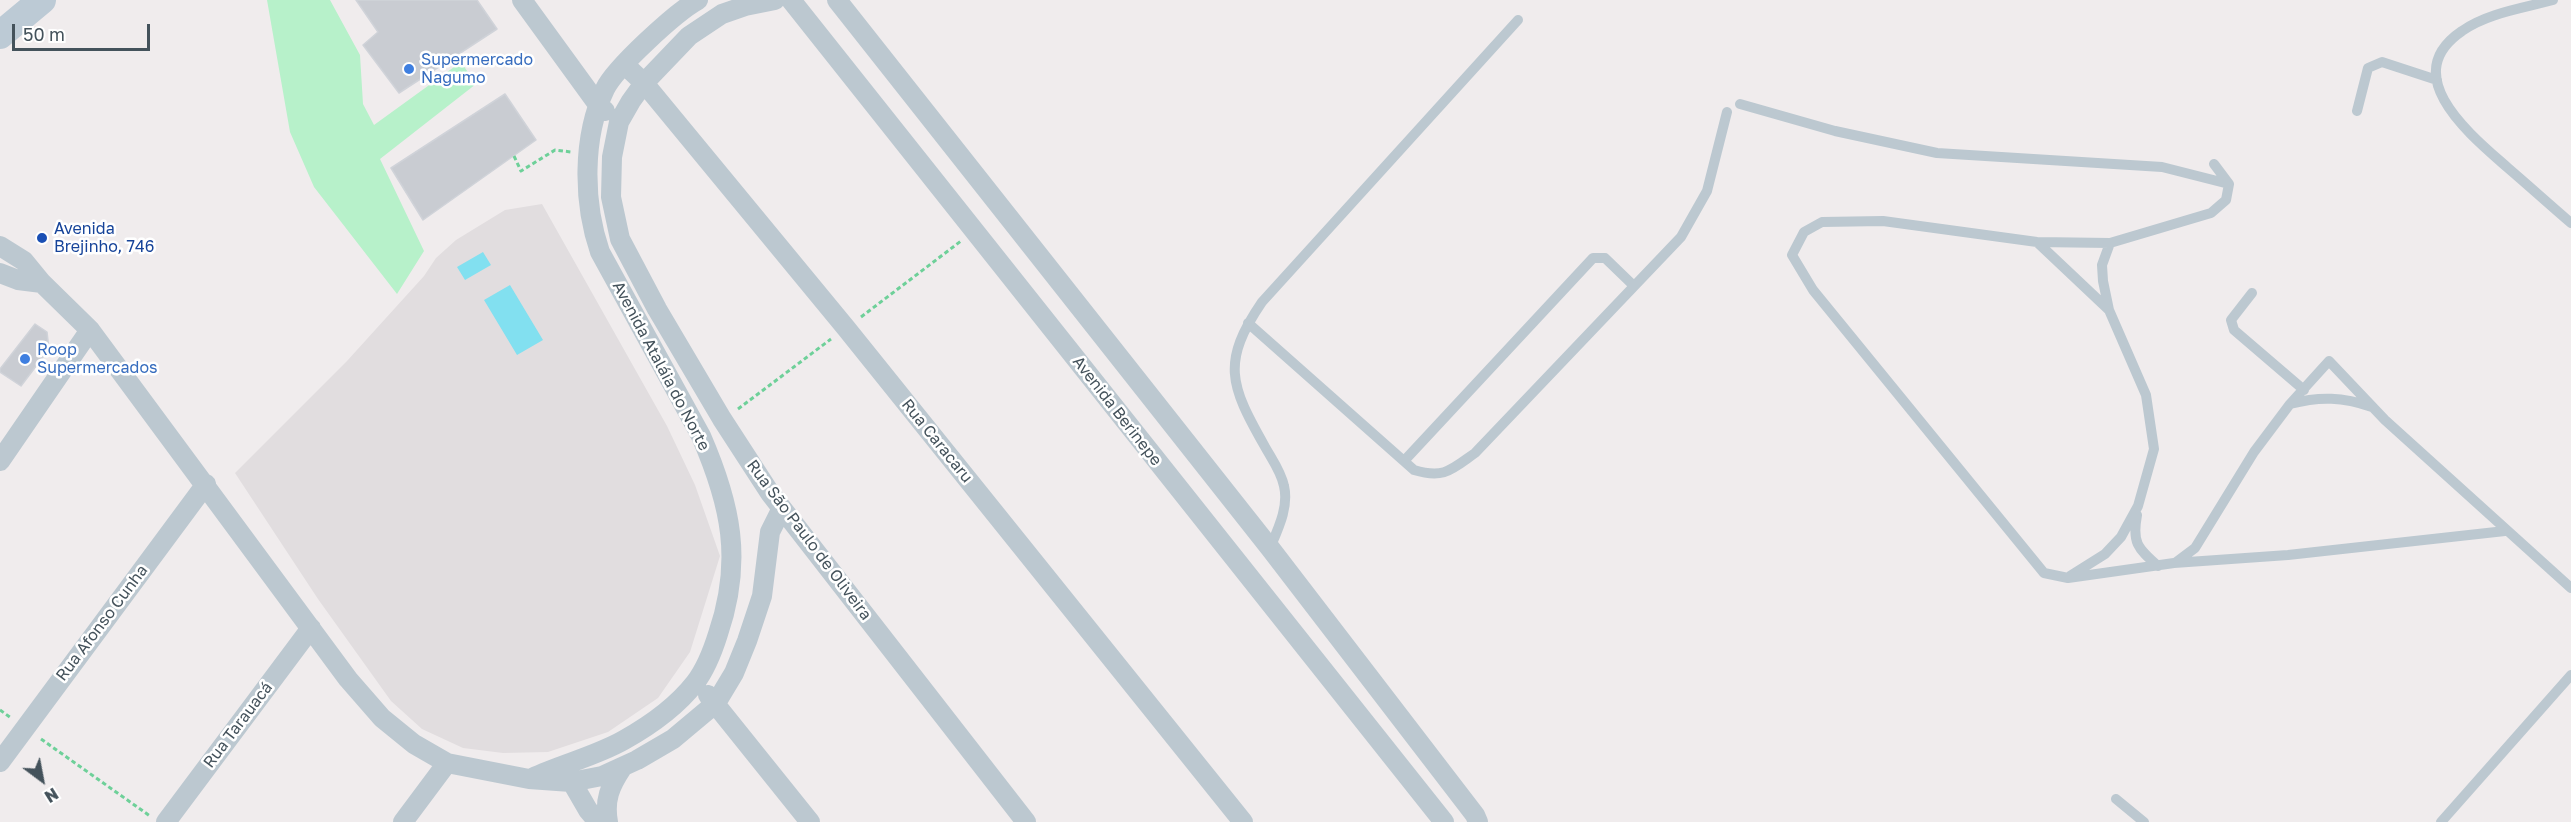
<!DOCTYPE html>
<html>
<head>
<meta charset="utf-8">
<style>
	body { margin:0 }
	#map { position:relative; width:2571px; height:822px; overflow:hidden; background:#f0eced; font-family:"Golos Text",sans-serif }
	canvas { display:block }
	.north { position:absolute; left:12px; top:750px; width:60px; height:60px; -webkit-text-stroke:4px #fff; paint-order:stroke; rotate:148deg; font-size:16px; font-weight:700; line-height:24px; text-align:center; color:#44525b }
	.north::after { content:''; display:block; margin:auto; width:21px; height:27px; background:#44525b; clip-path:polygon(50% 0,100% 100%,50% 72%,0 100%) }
	.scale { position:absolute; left:12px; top:24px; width:138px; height:27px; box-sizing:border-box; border:3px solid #44525b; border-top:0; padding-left:8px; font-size:18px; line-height:21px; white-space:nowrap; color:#44525b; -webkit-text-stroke:4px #fff; paint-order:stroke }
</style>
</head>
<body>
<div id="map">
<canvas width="2571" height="822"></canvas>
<div class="north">N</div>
<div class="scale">50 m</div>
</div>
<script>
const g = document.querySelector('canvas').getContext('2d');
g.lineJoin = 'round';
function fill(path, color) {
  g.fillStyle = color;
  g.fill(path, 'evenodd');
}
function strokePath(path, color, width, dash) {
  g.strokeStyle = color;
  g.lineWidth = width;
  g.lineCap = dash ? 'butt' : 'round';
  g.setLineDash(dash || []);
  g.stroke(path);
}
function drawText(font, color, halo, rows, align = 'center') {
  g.font = font + ' "Golos Text",sans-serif';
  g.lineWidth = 5;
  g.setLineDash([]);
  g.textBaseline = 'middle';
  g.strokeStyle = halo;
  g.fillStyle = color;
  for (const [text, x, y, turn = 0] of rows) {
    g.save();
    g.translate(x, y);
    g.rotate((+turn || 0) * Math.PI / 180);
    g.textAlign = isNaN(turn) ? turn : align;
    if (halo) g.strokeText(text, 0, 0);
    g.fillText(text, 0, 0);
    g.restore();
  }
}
const education = new Path2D(`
	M542 204 667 426 695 485 720 556 690 652 658 698 608 732 548 752 503 753 463 748 422 729 391 701 318 599 235 473 347 361 424 276 436 258 456 240 505 210Z`);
const green = new Path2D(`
	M267 0H330L360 55 363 104 374 125 461 62 476 84 380 159 424 251 397 294 314 187 290 132Z`);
const water = new Path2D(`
	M483 252 491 265 465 280 457 267Z
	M510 285 543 340 517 355 484 300Z`);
const building = new Path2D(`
	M356 0H477L497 29 399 93 363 45 378 32Z
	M505 94 536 140 423 220 391 168Z
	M35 324 47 332 49 349 21 386 0 372V369Z`);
const path = new Path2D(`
	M514 156 521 171 555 150 571 152
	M861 317 961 241
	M738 409 831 339
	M0 710 11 718
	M41 739 150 816`);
const lane = new Path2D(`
	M2553 0C2524 8 2487 13 2462 31 2396 76 2472 136 2508 168 2529 186 2550 205 2571 223
	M1740 104 1835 131 1937 153 2162 167 2229 184
	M2357 111 2368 68 2382 62 2437 80
	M2214 164 2229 184 2226 200 2211 213 2110 243 2037 242 1883 221 1822 222 1804 232 1792 255 1813 290 2044 573 2068 578 2174 563 2288 555 2505 531
	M2037 242 2109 310
	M2252 293 2231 320 2234 330 2304 390
	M1248 323 1414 470C1444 479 1451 470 1475 453L1681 237 1707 191 1727 112
	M2290 404C2320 396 2343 397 2372 407
	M1404 461 1593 258H1605L1634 286
	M2137 515C2132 542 2137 548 2158 566
	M1270 548C1278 529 1289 507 1284 486 1281 471 1271 458 1264 445 1230 385 1221 362 1262 302L1518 20
	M2175 563 2195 548 2254 452 2290 404 2329 361 2385 420 2571 588
	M2070 576 2105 554 2121 537 2138 506 2154 449 2146 395 2109 310 2103 281 2102 265 2110 243
	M2116 799 2144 822
	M2441 822 2571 675`);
const street = new Path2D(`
	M522 0 599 106 605 111
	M775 0 745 6 722 14 689 36 644 83 631 101 619 122 612 157 611 197 620 239 657 309 722 419 770 493 1026 822
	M791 0 1444 822
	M837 0 1270 548 1475 815 1478 822
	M625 65 644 83 846 328 1243 822
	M0 246 24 261 42 283 90 330 348 679 382 718 414 744 447 763 529 779 571 782 602 776 637 760 673 739 716 703 734 673 747 641 762 596 770 532 782 508
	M0 273 18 280 42 283
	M0 461 90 330
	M708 695 810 822
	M0 762 206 484
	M566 772 588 810 598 822
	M532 778C562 764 596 756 624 740 649 726 677 706 695 683 705 670 713 650 718 634 743 561 731 505 701 436L600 252C583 203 582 137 605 89 615 68 676 12 698 0
	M166 822 311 628
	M403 822 447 763
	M608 822C604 800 610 786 622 768`);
const secondary = new Path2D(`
	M0 35 42 0`);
const markers = [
	[409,69,6,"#3f7fe0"],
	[42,238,6,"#1a4fb4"],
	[25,359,6,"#3f7fe0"]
];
const shopNames = [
	["Supermercado",421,60],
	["Nagumo",421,78],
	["Roop",37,350],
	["Supermercados",37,368]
];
const transitNames = [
	["Avenida",54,229],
	["Brejinho, 746",54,247]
];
const streetNames = [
	["Avenida Ataláia do Norte",661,366,62],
	["Avenida Berinepe",1117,411,52],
	["Rua Caracaru",937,441,51],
	["Rua São Paulo de Oliveira",809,540,53],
	["Rua Afonso Cunha",102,623,-53],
	["Rua Tarauacá",238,725,-53]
];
fill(education, '#e1dddf');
fill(green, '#b7f1ca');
fill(water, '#82e0f0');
fill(building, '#c9ccd2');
strokePath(building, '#d0d3d9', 1.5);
strokePath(path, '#6ed099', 3, [4.5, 3]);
strokePath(lane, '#bcc8d0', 10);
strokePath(street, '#bcc8d0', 20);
strokePath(secondary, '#bccad5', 28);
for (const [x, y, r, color] of markers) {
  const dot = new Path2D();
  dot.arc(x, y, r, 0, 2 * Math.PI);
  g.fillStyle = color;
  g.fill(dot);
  strokePath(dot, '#fff', 2);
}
drawText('16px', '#366cbe', '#fff', shopNames, 'left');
drawText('16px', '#164399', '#fff', transitNames, 'left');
drawText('16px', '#44525b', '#fff', streetNames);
</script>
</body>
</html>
